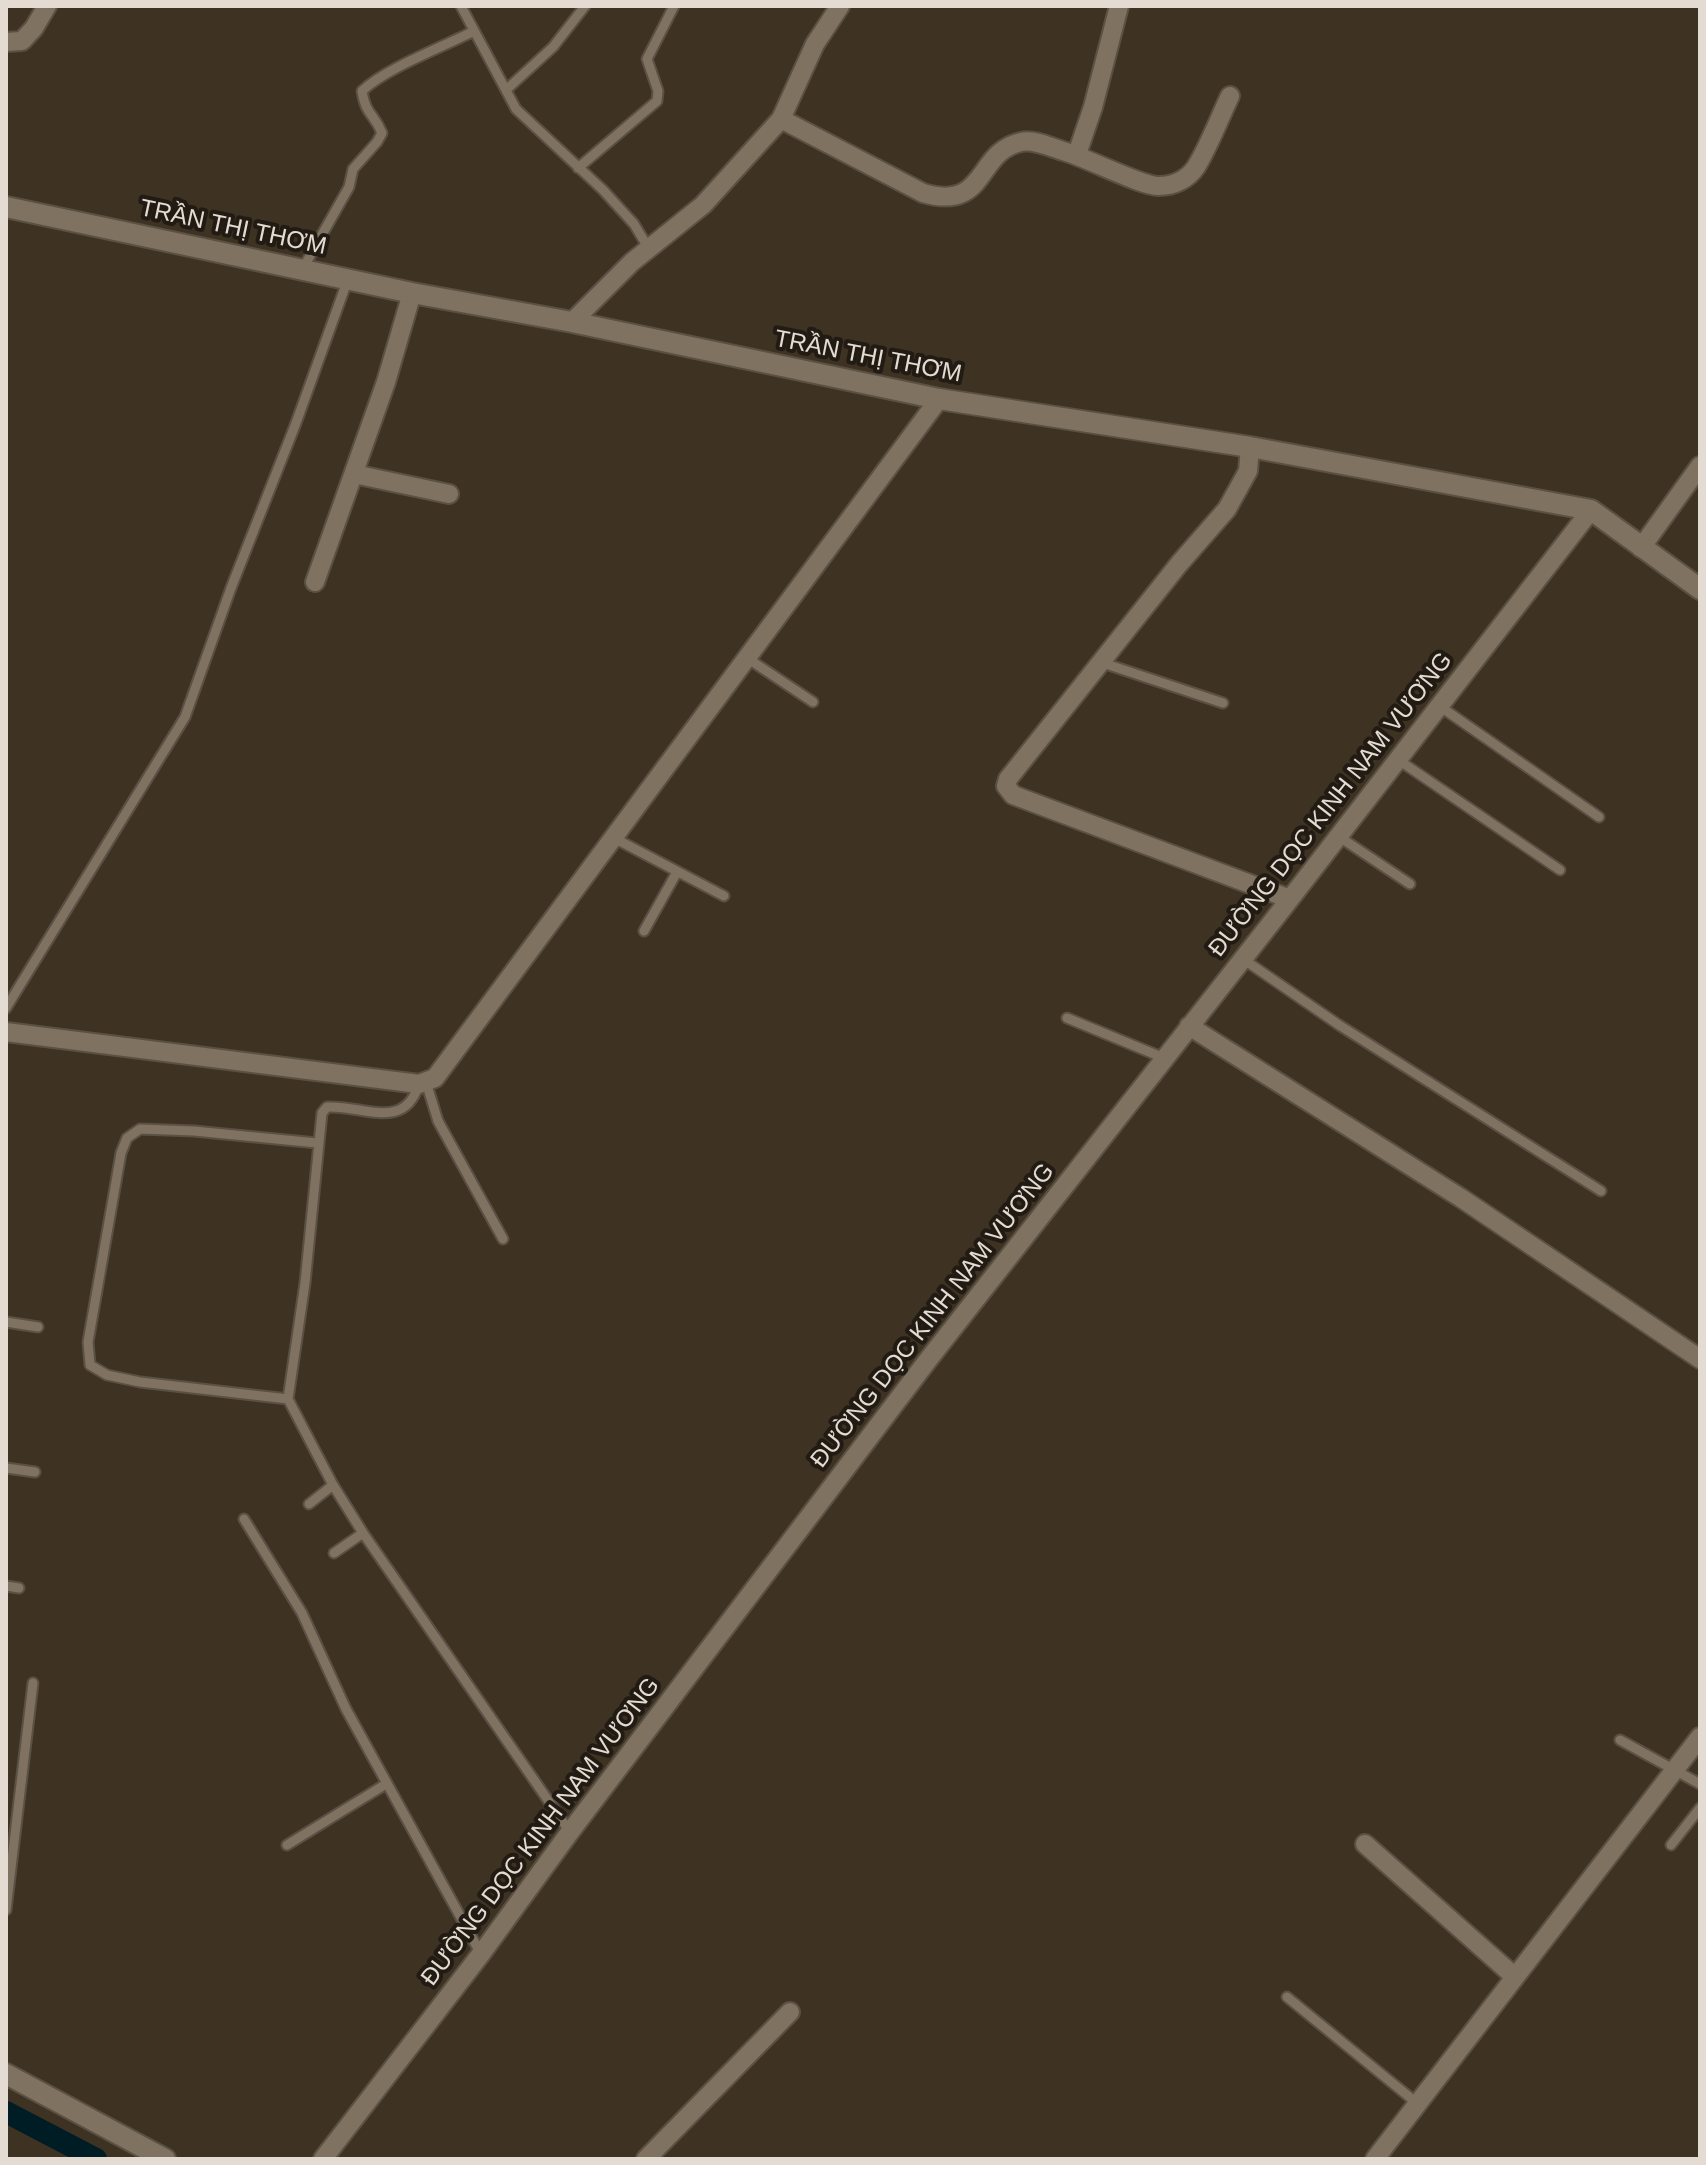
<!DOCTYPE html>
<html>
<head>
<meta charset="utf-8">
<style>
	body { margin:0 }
	#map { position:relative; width:1706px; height:2165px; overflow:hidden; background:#3e3223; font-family:Arial,sans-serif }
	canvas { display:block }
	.frame { position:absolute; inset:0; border:8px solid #e4dcd3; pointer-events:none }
</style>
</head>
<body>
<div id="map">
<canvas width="1706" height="2165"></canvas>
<div class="frame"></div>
</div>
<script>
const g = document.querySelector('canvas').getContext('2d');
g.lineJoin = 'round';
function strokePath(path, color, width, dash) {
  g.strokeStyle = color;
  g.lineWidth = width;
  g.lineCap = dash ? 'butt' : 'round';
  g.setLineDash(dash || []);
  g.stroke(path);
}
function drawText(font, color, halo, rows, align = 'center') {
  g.font = font + ' Arial,sans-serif';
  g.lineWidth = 8;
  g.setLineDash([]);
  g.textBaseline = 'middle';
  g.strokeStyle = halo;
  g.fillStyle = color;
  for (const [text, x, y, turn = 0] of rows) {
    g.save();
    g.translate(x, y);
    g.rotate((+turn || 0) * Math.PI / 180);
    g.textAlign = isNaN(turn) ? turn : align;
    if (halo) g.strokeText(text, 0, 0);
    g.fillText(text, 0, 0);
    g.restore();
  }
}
const canal = new Path2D(`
	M6 2112 96 2159`);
const service = new Path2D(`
	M461 6 516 109 603 190 634 224 649 249
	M506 90 553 47 585 6
	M578 168 657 101 658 91 647 59 674 6
	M302 270 349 187 353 169 377 142 382 133C374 113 366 116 362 91 386 68 443 47 474 31
	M747 658 813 702
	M1100 662 1223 703
	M1438 705 1599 817
	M1397 759 1560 870
	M1338 836 1410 884
	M614 838 724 896
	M644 931 677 872
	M1243 959 1339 1025 1601 1191
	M6 1008 185 717 231 588 296 423 348 279
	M1067 1018 1164 1058
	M426 1082 438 1121 503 1239
	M419 1084C404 1132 364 1105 327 1107L322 1113 305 1283 288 1399 333 1485 363 1533 570 1832
	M6 1322 38 1327
	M288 1399 140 1382 107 1375 90 1365 88 1342 121 1153 127 1138 140 1129 194 1131 317 1143
	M6 1468 35 1472
	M309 1504 333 1485
	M244 1519 302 1613 346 1709 481 1954
	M334 1553 363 1533
	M6 1586 19 1588
	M1620 1740 1700 1784
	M287 1845 386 1784
	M1671 1845 1700 1808
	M6 1910 33 1683
	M1287 1997 1418 2104`);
const minor = new Path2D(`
	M6 42 22 41 34 28 47 6
	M781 119 923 193C988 212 975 152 1021 142 1034 139 1050 147 1063 151 1085 157 1143 187 1159 186 1174 186 1188 179 1196 167 1209 146 1219 119 1230 96
	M1077 154 1093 107 1119 6
	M572 322 632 262 703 205 781 119 815 44 840 6
	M1250 447 1248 471 1227 509 1179 564 1008 779 1006 786 1013 795 1290 899
	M354 474 449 494
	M1641 548 1700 466
	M315 582 386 382 412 293
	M1189 1026 1461 1198 1700 1359
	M6 1032 419 1084 435 1078 939 399
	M1365 1844 1515 1977
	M323 2159 481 1954 570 1832 928 1360 1290 899 1591 510
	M646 2159 790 2012
	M1375 2159 1700 1737`);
const tertiary = new Path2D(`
	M6 207 412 293 572 322 939 399 1250 447 1591 510 1700 589
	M6 2074 165 2159`);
const streetNames = [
	["TRẦN THỊ THƠM",233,228,12],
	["TRẦN THỊ THƠM",868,357,11],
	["ĐƯỜNG DỌC KINH NAM VƯƠNG",1331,805,-52],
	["ĐƯỜNG DỌC KINH NAM VƯƠNG",933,1316,-52],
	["ĐƯỜNG DỌC KINH NAM VƯƠNG",541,1832,-53]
];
strokePath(canal, '#001c25', 22);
strokePath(service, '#5a5043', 13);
strokePath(minor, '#5a5043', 22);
strokePath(tertiary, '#5a5043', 24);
strokePath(service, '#7f7261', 9);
strokePath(minor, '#7f7261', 18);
strokePath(tertiary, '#7f7261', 20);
drawText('24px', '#e4dcd3', '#211b14', streetNames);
</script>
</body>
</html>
